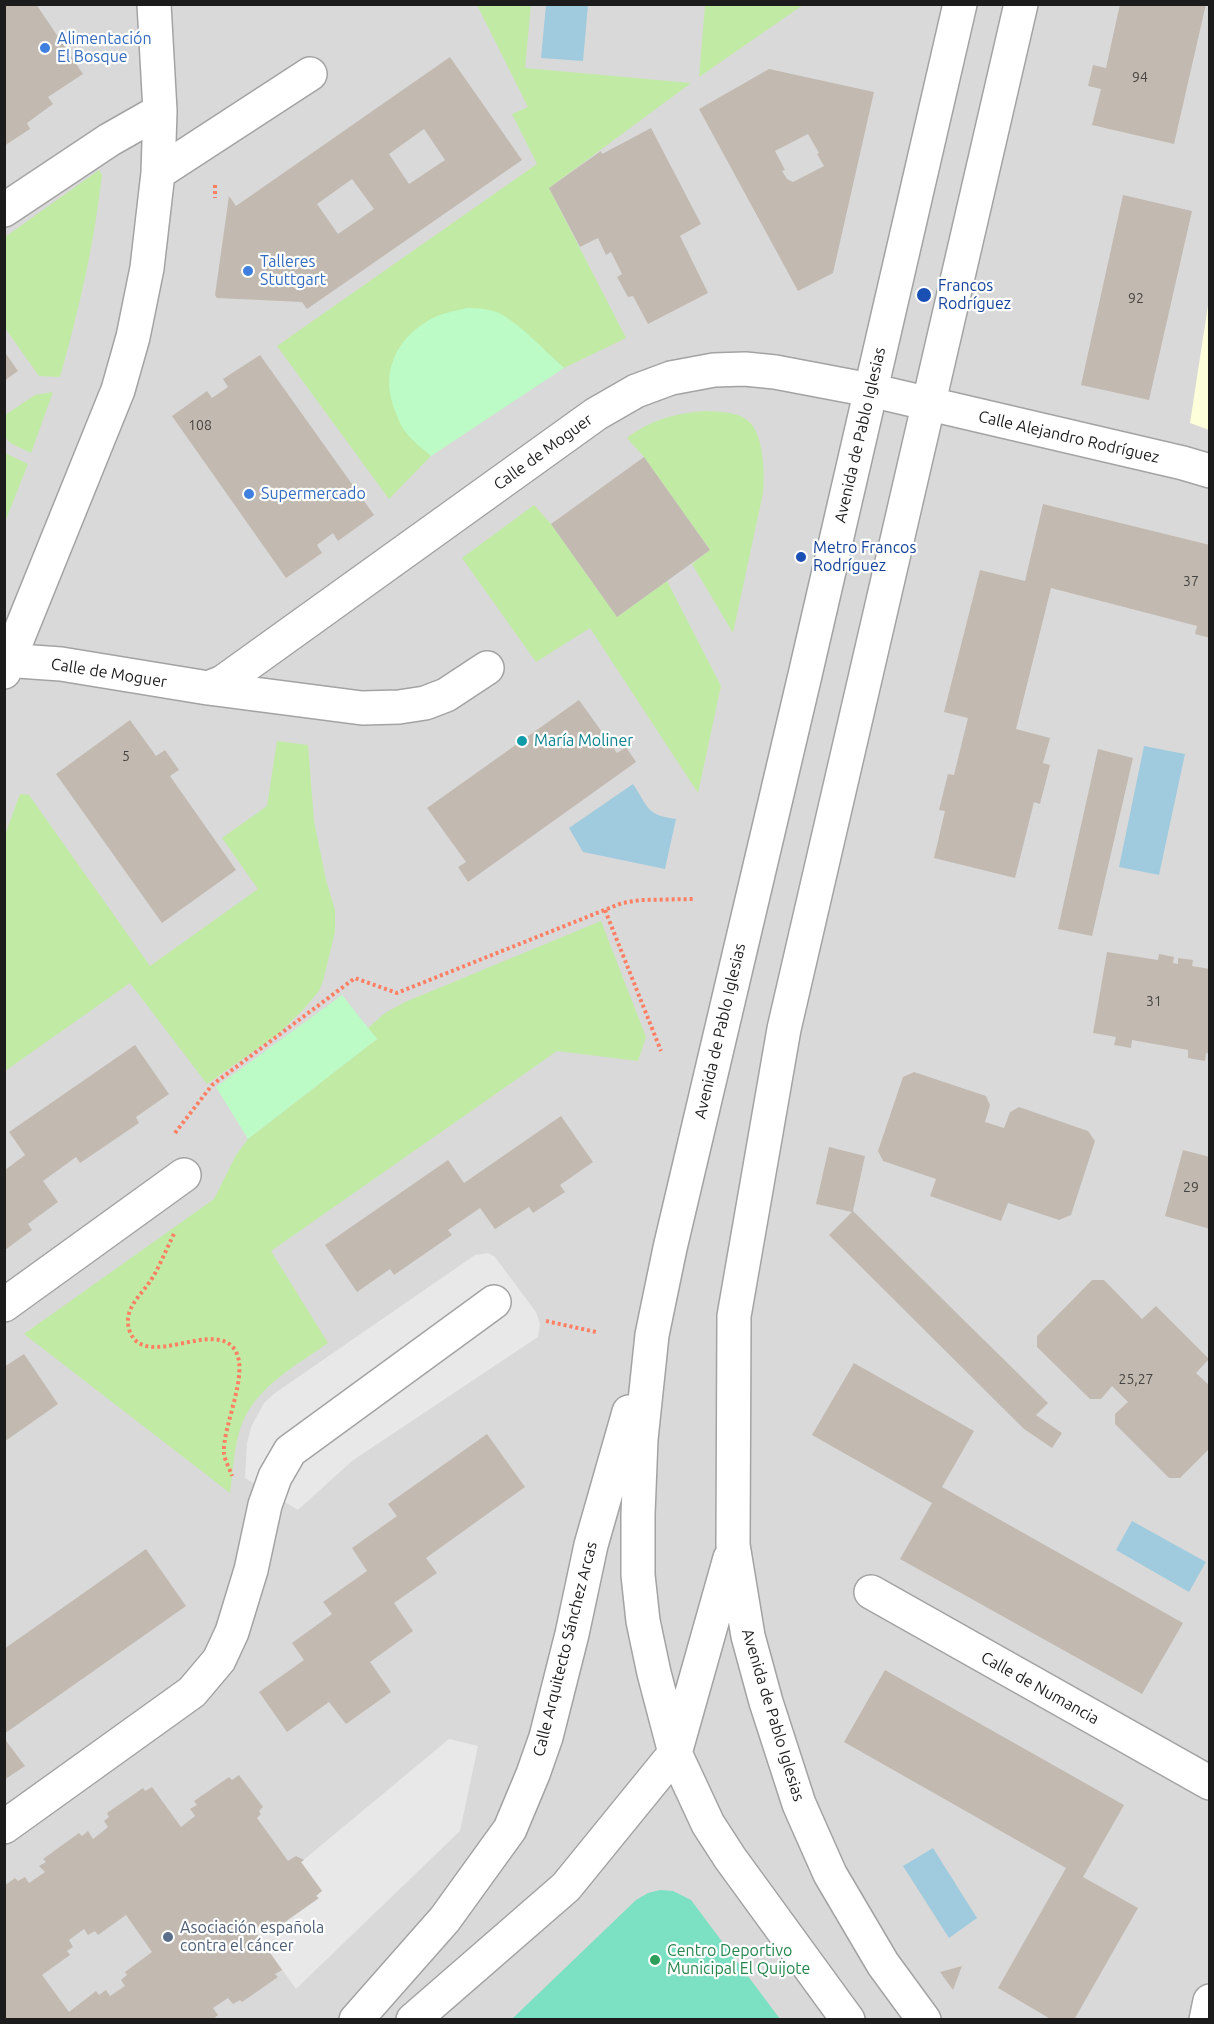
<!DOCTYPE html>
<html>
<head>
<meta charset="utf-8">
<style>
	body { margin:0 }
	#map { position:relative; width:1214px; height:2024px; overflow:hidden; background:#eeebe1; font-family:Ubuntu,sans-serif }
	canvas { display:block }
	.frame { position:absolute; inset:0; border:6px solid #1c1c1c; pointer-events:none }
</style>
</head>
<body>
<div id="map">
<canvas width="1214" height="2024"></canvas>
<div class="frame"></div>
</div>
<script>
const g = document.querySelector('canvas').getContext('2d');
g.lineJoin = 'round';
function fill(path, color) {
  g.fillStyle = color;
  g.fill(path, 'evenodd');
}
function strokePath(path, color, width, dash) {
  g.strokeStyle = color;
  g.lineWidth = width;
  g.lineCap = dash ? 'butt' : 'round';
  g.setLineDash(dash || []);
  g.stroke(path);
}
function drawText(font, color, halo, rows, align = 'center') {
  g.font = font + ' Ubuntu,sans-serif';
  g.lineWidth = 4.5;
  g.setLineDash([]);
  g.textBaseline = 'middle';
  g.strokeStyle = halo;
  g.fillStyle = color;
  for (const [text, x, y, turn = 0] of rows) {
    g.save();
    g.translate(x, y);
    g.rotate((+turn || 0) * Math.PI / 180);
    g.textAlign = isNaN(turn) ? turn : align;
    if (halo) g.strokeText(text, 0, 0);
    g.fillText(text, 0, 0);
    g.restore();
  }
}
const residential = new Path2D(`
	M5 5H1209V2019L5 2020Z`);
const education = new Path2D(`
	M1209 299V430L1190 423Z`);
const grass = new Path2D(`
	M477 5H531L525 68 691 83 549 188 626 338 564 368 513 323 404 430 431 456 389 499 277 346 537 164 512 114 528 107Z
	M705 5V4L803 5 699 77Z
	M99 170 102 175C94 245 79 310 60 377L39 376 5 328V237Z
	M53 392 31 453C5 440 4 445 5 415L35 395Z
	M705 411C718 412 736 411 747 420 764 432 765 474 763 493L733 633 692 564 710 550 644 457 627 438C650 420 676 413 705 411Z
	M5 453 28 464 5 522Z
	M534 505 551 524 617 617 667 581 721 686 698 793 590 628 536 662 462 558Z
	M277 741 308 745 314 821 326 880 335 910V932L323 981 319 991 302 1011 277 1035 207 1084 130 983 5 1071V835L20 794 29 795 150 966 258 889 222 838 267 806Z
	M601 921 646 1037 638 1061 557 1051 271 1251 328 1343C297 1365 259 1385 243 1421 234 1443 233 1470 230 1493L24 1334 214 1199 236 1155 248 1139 377 1039 368 1028 385 1013 405 1002Z`);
const park = new Path2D(`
	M467 308C478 308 489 309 499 313 519 323 546 352 564 368L431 456C422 448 410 439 404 430 400 425 398 418 396 413 379 374 395 339 431 319 442 313 455 311 467 308Z
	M342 995 377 1039 248 1139 216 1087Z`);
const pitch = new Path2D(`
	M660 1890 673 1891 691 1900 780 2019H512L636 1900 648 1893Z`);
const parking = new Path2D(`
	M488 1253 495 1257 536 1312 540 1324 538 1337 352 1461 298 1510 245 1478 247 1444 251 1427 264 1403 275 1393 475 1255Z
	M449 1739 478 1746 460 1831 296 1989 254 1930 268 1920 280 1921 283 1924 318 1898 316 1896 322 1891 301 1862Z`);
const water = new Path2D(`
	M546 5H588L583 61 541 58Z
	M1144 746 1185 754 1159 875 1119 867Z
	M633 784C649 808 646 815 676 819L665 869 583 852 569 828Z
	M1132 1521 1206 1562 1189 1592 1116 1550Z
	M933 1848 977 1918 949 1938 903 1866Z`);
const building = new Path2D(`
	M4 4H36L83 74 48 97 53 104 27 123 30 129 4 146Z
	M1120 4H1206L1174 144 1092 125 1101 89 1088 86 1093 65 1106 68Z
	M450 57 522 160 307 309 302 302 217 298 215 295 229 196 236 206ZM424 129 445 160 409 184 389 154ZM352 179 374 209 338 234 317 204Z
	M769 69 874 92 833 273 798 291 699 109ZM808 134 819 153 817 154 824 166 793 182 787 179 782 171 785 170 775 151Z
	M651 128 701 224 680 236 708 293 648 324 633 296 628 297 617 277 622 274 611 252 606 255 598 238 580 247 549 188 601 151 602 154Z
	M1123 195 1192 211 1149 400 1081 385Z
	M4 351 18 371 4 381Z
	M260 355 374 515 338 541 333 533 317 545 322 553 286 578 172 416 207 391 212 398 228 387 223 379Z
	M644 457 710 550 617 617 551 524Z
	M1043 504 1210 545V638L1195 634 1197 626 1051 588 1016 729 1050 738 1043 763 1050 765 1040 804 1034 802 1015 878 934 858 945 811 939 810 948 774 954 775 968 718 944 712 980 570 1025 581Z
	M579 700 617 753 626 747 636 762 468 882 458 867 466 862 427 808Z
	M130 720 156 756 165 750 179 770 170 776 236 870 162 923 56 774Z
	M1098 749 1133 758 1092 936 1058 929Z
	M1107 952 1158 960 1159 954 1174 957 1173 963 1178 964V958L1193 960 1192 966 1210 969V1054L1206 1053 1205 1061 1188 1058V1050L1132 1040 1131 1048 1114 1045 1116 1037 1093 1033Z
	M135 1045 169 1094 136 1117 139 1123 111 1142 80 1163 76 1157 43 1181 58 1202 28 1224 32 1230 5 1250V1170L25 1155 9 1132Z
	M914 1072 986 1096 990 1105 985 1122 1004 1128 1010 1112 1019 1107 1088 1131 1095 1141 1071 1215 1059 1220 1008 1203 1001 1221 930 1196 936 1179 883 1161 878 1151 903 1077Z
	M561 1116 593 1162 560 1185 565 1192 533 1213 529 1207 495 1229 480 1208 448 1230 452 1235 394 1275 390 1269 357 1292 325 1245 448 1160 464 1183Z
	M829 1147 865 1156 853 1211 1048 1403 1036 1415 1062 1433 1052 1448 1024 1429 829 1235 852 1212 816 1204Z
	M1183 1150 1210 1157V1229L1165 1216Z
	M1092 1280H1104L1142 1319 1156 1306 1209 1359 1196 1373 1210 1386V1448L1180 1478H1169L1115 1424V1414L1128 1402 1112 1386 1101 1399H1090L1037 1347V1336Z
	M24 1354 58 1404 4 1442V1367Z
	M854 1363 974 1431 942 1487 1183 1623 1142 1694 900 1559 932 1503 812 1435Z
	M487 1434 525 1487 426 1558 437 1573 394 1603 413 1631 370 1662 391 1692 346 1724 329 1702 287 1732 259 1692 304 1660 292 1643 332 1614 323 1602 367 1571 352 1548 397 1516 388 1504Z
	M146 1549 186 1606 4 1734V1649Z
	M885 1670 1124 1805 1083 1877 1138 1908 1074 2020H1052L998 1988 1066 1868 844 1742Z
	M4 1738 25 1766 4 1780Z
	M239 1775 263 1807 259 1811 261 1814 257 1818 288 1861 296 1856 304 1860 301 1862 322 1891 316 1896 319 1898 282 1924 280 1921 273 1926 268 1920 254 1930 282 1970 275 1974 278 1977 242 2002 240 2000 233 2004 228 1998 213 2008 218 2015 212 2020H8L4 2015V1886L15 1878 18 1881 25 1877 29 1883 45 1872 39 1866 46 1862 43 1859 79 1833 82 1836 88 1831 93 1839 108 1827 104 1821 109 1817 107 1813 143 1788 145 1791 152 1787 181 1827 195 1816 190 1809 197 1805 194 1801 229 1777 232 1780ZM126 1915 152 1952 125 1972 127 1975 121 1980 125 1986 110 1996 106 1990 99 1995 96 1991 69 2012 42 1975 70 1955 67 1951 73 1947 69 1940 84 1929 88 1935 95 1931 98 1935Z
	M962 1966 953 1990 940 1972Z`);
const path = new Path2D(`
	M215 185V198
	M605 910 661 1051
	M175 1133 212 1085 355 978 397 993 622 903 641 900 694 899
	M174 1234C165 1251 158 1272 146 1287 135 1301 123 1313 130 1332 146 1371 214 1318 235 1350 250 1374 222 1426 224 1454 225 1461 230 1469 232 1476
	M546 1321 596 1332`);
const minor = new Path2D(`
	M158 173 310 74
	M4 210 109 140 160 111
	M4 660 61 664 208 688 362 708 399 707 425 703 446 695 487 668
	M4 672 118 390 133 337 147 268 158 173 160 111 154 4
	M208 688 223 682 596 414 636 391 671 378 714 370 745 369 775 372 870 390 1183 463 1210 471
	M4 1305 184 1175
	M871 1592 1210 1783
	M4 1827 192 1692 219 1660 232 1632 251 1570 265 1505 275 1477 290 1451 494 1302
	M356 2020 445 1919 510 1829 533 1774 546 1737 572 1634 591 1545 629 1412
	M413 2020 566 1887 675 1753 730 1558
	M848 2020 730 1858 708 1824 675 1753 654 1673 643 1621 638 1575V1514L641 1439 652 1335 670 1248 805 675 960 4
	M924 2020 883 1964 830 1874 799 1804 766 1702 748 1636 733 1545 734 1316 784 1029 1021 4
	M1206 2020 1210 2001`);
const markers = [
	[45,48,6,"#3f7fe0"],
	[248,271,6,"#3f7fe0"],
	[924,295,8,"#1a4fb4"],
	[249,494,6,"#3f7fe0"],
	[801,557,6,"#1a4fb4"],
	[522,741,6,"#0f9aa8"],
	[168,1937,6,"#5c6f8a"],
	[655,1960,6,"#2e9e5b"]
];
const numberNames = [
	["94",1140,77],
	["92",1136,298],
	["108",200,425],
	["37",1191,581],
	["5",126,756],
	["31",1154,1001],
	["29",1191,1187],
	["25,27",1136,1379]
];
const shopNames = [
	["Alimentación",57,39],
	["El Bosque",57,57],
	["Talleres",260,262],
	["Stuttgart",260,280],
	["Supermercado",261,494]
];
const transitNames = [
	["Francos",938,286],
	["Rodríguez",938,304],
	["Metro Francos",813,548],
	["Rodríguez",813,566]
];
const streetNames = [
	["Avenida de Pablo Iglesias",860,435,-77],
	["Calle Alejandro Rodríguez",1069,437,13],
	["Calle de Moguer",543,452,-36],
	["Calle de Moguer",109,673,9],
	["Avenida de Pablo Iglesias",720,1031,-77],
	["Calle Arquitecto Sánchez Arcas",565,1649,-76],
	["Calle de Numancia",1040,1688,29],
	["Avenida de Pablo Iglesias",773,1715,73]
];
const cultureNames = [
	["María Moliner",534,741]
];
const serviceNames = [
	["Asociación española",180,1928],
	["contra el cáncer",180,1946]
];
const leisureNames = [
	["Centro Deportivo",667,1951],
	["Municipal El Quijote",667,1969]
];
fill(residential, '#dad9d9');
fill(education, '#fcffd9');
fill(grass, '#c1eba5');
fill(park, '#bcfbc6');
fill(pitch, '#7ce0c2');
fill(parking, '#e8e8e8');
fill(water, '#a0cbde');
fill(building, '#c2bab1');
strokePath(minor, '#a3a3a3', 36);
strokePath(path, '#fe7f63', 4, [3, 3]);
strokePath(minor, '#fff', 33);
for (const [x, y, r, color] of markers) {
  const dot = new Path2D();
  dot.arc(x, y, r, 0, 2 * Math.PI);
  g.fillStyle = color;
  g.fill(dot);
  strokePath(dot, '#fff', 2);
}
drawText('14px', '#464441', null, numberNames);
drawText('16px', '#366cbe', '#fff', shopNames, 'left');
drawText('16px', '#164399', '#fff', transitNames, 'left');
drawText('16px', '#1c1c1c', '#fff', streetNames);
drawText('16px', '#0d838f', '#fff', cultureNames, 'left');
drawText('16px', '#4e5e75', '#fff', serviceNames, 'left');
drawText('16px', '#27864d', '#fff', leisureNames, 'left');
</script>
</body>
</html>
